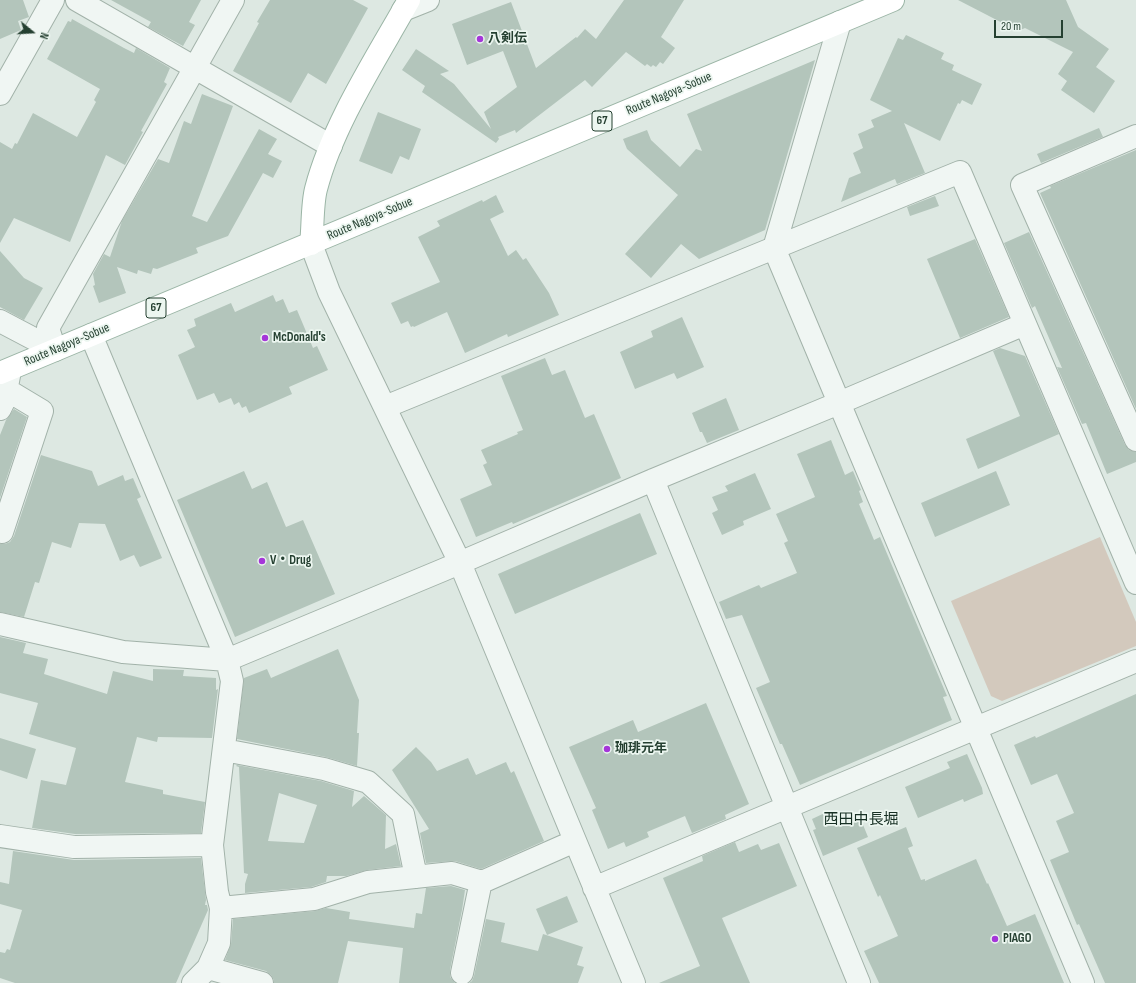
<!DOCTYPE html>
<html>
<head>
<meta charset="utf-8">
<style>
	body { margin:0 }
	#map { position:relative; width:1136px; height:983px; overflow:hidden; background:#dde8e2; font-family:"Sofia Sans Condensed",sans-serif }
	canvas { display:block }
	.north { position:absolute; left:12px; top:12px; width:40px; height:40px; -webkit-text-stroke:3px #ecf6f0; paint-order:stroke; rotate:108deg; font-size:11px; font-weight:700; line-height:16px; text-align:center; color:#254031 }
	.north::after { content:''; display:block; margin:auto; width:14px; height:18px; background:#254031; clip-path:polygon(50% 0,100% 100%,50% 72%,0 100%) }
	.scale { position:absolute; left:994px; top:20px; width:69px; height:18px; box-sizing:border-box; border:2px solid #254031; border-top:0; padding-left:5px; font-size:12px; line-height:14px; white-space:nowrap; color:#254031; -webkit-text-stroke:3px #ecf6f0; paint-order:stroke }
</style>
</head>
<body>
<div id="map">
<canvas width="1136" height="983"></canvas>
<div class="north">N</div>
<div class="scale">20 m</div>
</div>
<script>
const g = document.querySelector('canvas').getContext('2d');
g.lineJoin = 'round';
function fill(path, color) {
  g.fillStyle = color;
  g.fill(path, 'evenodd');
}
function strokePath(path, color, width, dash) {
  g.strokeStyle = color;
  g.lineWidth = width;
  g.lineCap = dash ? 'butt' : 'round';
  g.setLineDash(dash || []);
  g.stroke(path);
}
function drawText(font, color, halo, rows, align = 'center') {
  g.font = font + ' "Sofia Sans Condensed","Noto Sans JP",sans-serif';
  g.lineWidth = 3.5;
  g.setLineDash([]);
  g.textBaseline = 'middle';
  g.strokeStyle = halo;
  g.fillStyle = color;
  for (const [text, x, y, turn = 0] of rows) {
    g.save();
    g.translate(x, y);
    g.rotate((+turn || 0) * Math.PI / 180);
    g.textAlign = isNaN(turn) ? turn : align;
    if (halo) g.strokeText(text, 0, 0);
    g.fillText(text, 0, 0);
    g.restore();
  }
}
const green = new Path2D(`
	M1100 537 1136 622V646L1002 701 991 696 951 601Z`);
const building = new Path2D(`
	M0 0H23L29 17 18 21 21 30 0 39Z
	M111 0H201L189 22 195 25 183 46 148 27 151 22Z
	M270 0H353L368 8 326 84 308 73 291 103 233 71 259 23 257 22Z
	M624 0H684L661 37 675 48 663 64 660 62 656 67 653 65 651 67 647 64 645 66 626 52 592 87 585 80 516 133 515 130 498 137 499 139 496 143 422 92 425 86 402 70 416 49 449 71 440 74 454 84 491 129 484 112 517 87 503 51 467 65 452 24 511 2 536 68 576 37 577 38 585 29 596 39Z
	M958 0H1066L1078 27 1109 49 1096 67 1115 81 1094 113 1061 90 1067 81 1058 74 1073 52 1025 28 1018 31Z
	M72 19 124 48 134 53 136 48 170 68 164 82 167 84 141 131 143 132 125 165 106 155 70 242 14 218 0 243V142L12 149 15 143 17 144 33 113 77 137 96 102 94 100 100 89 47 59 68 21 71 22Z
	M906 35 944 53 941 59 954 65 952 70 982 84 972 105 962 100 960 104 958 103 940 141 904 123 925 173 897 184 895 179 841 202 849 178 861 173 853 153 863 148 858 134 874 127 871 120 892 111 870 100 898 38 903 40Z
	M815 60 765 230 699 259 681 244 651 278 625 254 678 195 627 149 623 139 647 130 651 140 680 167 696 149 702 151 687 114Z
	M202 94 233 106 192 216 207 222 259 129 277 139 268 154 282 161 273 178 263 173 228 236 196 248 198 253 157 269 153 268 151 274 138 270 137 274 117 267 126 293 99 303 93 286 95 285 93 274 104 254 110 257 122 221 158 159 169 163 184 121 191 124Z
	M378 112 421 129 409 160 400 156 392 174 359 161Z
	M1099 128 1103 137 1041 163 1037 154Z
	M1136 150V409L1040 193 1051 188 1050 186Z
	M496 195 504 212 490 219 508 256 516 250 523 260 526 258 549 293 559 315 508 337 507 334 465 353 447 312 414 327 413 326 411 327 408 321 401 324 391 303 440 282 418 237 440 226 437 221 482 200 483 202Z
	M935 196 939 206 910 216 907 207Z
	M1029 232 1125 445 1129 450 1136 452V462L1107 474 1086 423 1082 424 1057 367 1062 368 1035 306 1032 308 1004 243Z
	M975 239 1009 317 960 338 927 259Z
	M0 251 24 278 43 288 24 320 0 307Z
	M273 295 276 302 283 299 289 313 297 310 313 348 317 346 328 370 289 387 292 394 249 413 246 406 242 408 239 402 234 405 231 398 219 403 214 393 197 400 178 355 195 347 187 330 196 326 194 319 231 303 235 312Z
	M682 317 704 367 677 379 674 373 635 389 620 352 653 337 651 331Z
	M1000 348 1025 356 1059 434 978 469 966 439 1020 416 993 351Z
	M545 358 552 375 565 370 585 418 594 414 621 478 551 508 513 524 512 522 476 537 460 499 492 485 483 465 487 463 481 450 518 434 517 432 523 430 501 376Z
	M726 398 739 430 707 443 702 432H700L692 413Z
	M14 409 27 417 0 498V435L6 420Z
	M831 440 845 475 853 471 861 490 859 491 863 502 859 504 874 540 880 537 947 696 943 697 952 720 800 785 782 744H780L756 688 770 682 742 615 726 619 719 602 759 585 761 588 797 573 784 543 788 541 776 514 815 497 797 454Z
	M41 455 92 471 98 486 123 475 125 481 133 478 141 497 137 499 162 558 140 567 134 555 120 561 105 524 79 523 71 548 52 542 39 583 35 582 24 617 0 612V544H5L10 542 14 536Z
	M244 471 252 489 267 482 286 527 303 520 335 594 235 637 177 500Z
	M996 471 1010 505 935 537 921 503Z
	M755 473 771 509 743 521 744 525 722 535 712 513 718 510 712 497 728 491 725 486Z
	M640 513 657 554 515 614 498 574Z
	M0 637 26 643 23 653 48 659 44 674 107 694 113 671 153 681V669L184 670 183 676 216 678V690L218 689 212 738 158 737 157 742 137 737 125 782 163 790V794L205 802 201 833 75 834 32 828 41 780 66 785 76 748 29 734 38 703 0 693Z
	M338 649 359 700 357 733H359L357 766 326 757 237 739 244 678 267 669 271 678Z
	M1136 694V983H1105L1079 924 1077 925 1050 860 1069 852 1056 821 1074 813 1057 774 1031 785 1014 745 1035 736 1036 738Z
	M706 703 749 804 725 815 726 819 692 833 685 816 647 832 649 837 626 847 624 842 608 849 592 810 596 808 569 747 633 720 638 732Z
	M0 738 36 749 27 779 0 770Z
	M416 747 431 762 437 771 468 758 476 775 506 762 511 773 514 771 544 841 481 869 455 861 426 863 420 833 429 829 392 770Z
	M967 754 982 788 983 794 964 802 963 799 918 818 905 787 950 768 947 762Z
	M237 765 321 781 354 791 352 807 364 796 386 815 385 849 396 844 401 866 367 870 346 876H327L326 882 311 887 245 893V884L248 874 244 873 239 767 236 766ZM279 793 317 805 304 843 268 841Z
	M829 811 835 825 859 815 868 837 823 856 813 830 816 829 812 819Z
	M906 827 913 846 908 848 921 880 925 879V881L976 859 987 884 988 883 1007 926 1035 914 1064 983H879L864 951 898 936 880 895 878 897 857 848Z
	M735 842 739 852 758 844 761 850 779 843 797 886 722 918 750 983H659L700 966 663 878 703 861 702 856Z
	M13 851 74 860 201 858 206 900 205 905H207L208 910 176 983H15L0 978V952L5 953 7 949 10 950 22 910 0 904V882L9 884Z
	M451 886 465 890 462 910 450 970V977L455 983H399L403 948 348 941 338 983H274V980L271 975 266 971 225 960 231 944 233 919 315 911 326 908 350 912 349 919 414 928 416 913 422 914 426 888Z
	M567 896 578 922 547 935 536 909Z
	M486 919 505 923 501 942 538 951 543 934 583 947 577 965 584 967 578 983H469L472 981 474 976Z`);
const minor = new Path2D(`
	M77 0 331 146
	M403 10 428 0
	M840 22 774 248 1083 983
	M0 94 53 0
	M1136 136 1022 185 1136 440
	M311 244 329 292 460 563 634 983
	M0 321 55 350
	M91 335 227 660 232 681 212 845 217 892 221 908 219 943 208 968 193 983
	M55 350 48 328 233 0
	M385 407 960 172 1136 583
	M0 409 4 401 9 376
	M653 480 859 983
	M2 532 42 411 7 390
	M0 624 123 652 227 660 443 570 653 480 839 403 1025 324
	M224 750 324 769 368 782 403 814 416 877
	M0 836 74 847 212 845
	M594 888 1136 661
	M221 908 314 899 368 882 452 873 482 882 575 841
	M208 968 262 983
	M462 973 481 881`);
const major = new Path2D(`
	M311 244C313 228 312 204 316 189 333 124 376 59 409 0
	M0 373 893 0`);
const markers = [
	[480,39,4,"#a536d9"],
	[265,338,4,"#a536d9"],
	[262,561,4,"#a536d9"],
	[607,749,4,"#a536d9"],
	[995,939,4,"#a536d9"]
];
const shields = [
	[602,121,20],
	[156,308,20]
];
const shieldNames = [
	["67",602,121],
	["67",156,308]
];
const poiNames = [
	["八剣伝",488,39],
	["McDonald's",273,338],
	["V・Drug",270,561],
	["珈琲元年",615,749],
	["PIAGO",1003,939]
];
const streetNames = [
	["Route Nagoya-Sobue",669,94,-23],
	["Route Nagoya-Sobue",370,219,-23],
	["Route Nagoya-Sobue",67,345,-23]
];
const quarterNames = [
	["西田中長堀",861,820]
];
fill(green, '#d3c9bd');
fill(building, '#b3c5bb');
strokePath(minor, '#a2b2a9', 24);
strokePath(major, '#9bb5a6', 24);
strokePath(minor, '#f0f6f3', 22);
strokePath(major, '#fff', 22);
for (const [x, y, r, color] of markers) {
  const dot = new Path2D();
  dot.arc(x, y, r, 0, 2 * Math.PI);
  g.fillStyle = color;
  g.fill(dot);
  strokePath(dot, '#ecf6f0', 1.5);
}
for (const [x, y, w] of shields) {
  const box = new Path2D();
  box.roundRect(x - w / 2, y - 10, w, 20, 3);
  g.fillStyle = '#ecf6f0';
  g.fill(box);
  strokePath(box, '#254031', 1);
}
drawText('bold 12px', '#254031', null, shieldNames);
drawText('bold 13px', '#254031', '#ecf6f0', poiNames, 'left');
drawText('13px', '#254031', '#ecf6f0', streetNames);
drawText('15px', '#173024', '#ecf6f0', quarterNames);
</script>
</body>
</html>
